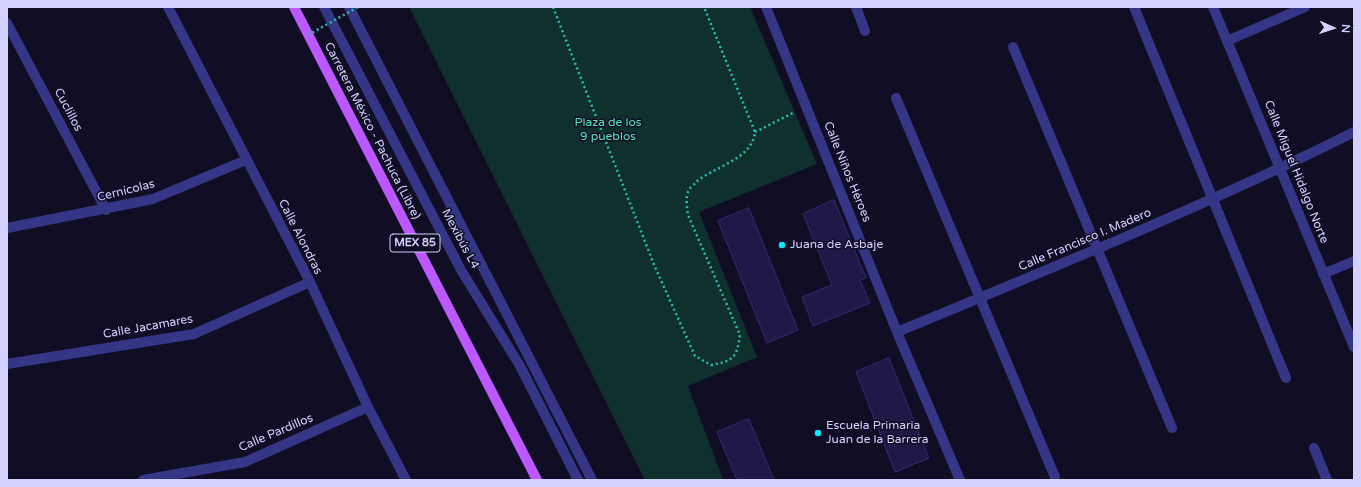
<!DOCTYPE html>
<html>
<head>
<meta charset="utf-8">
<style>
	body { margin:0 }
	#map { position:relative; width:1361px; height:487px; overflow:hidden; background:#110d25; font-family:"Varela Round",sans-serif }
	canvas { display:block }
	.frame { position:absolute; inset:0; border:8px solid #d5d1ff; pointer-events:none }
	.north { position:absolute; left:1313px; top:8px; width:40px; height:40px; -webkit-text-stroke:3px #110d25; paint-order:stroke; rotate:93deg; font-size:11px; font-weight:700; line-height:16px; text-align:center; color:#d5d1ff }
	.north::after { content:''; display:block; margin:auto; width:14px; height:18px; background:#d5d1ff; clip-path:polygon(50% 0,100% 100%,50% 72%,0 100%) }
</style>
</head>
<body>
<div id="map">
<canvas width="1361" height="487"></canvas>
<div class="frame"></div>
<div class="north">N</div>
</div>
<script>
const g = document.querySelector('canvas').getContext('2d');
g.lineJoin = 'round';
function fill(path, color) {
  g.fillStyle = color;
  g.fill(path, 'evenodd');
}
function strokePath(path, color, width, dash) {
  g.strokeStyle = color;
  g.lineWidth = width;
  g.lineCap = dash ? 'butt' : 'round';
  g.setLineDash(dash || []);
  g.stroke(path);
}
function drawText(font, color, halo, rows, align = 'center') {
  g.font = font + ' "Varela Round",sans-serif';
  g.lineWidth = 3;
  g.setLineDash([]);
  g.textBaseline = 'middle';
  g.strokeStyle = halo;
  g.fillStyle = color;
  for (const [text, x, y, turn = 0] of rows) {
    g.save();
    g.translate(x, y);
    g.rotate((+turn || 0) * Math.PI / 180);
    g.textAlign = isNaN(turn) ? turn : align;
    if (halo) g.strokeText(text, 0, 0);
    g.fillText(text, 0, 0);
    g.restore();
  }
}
const green = new Path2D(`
	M409 7H750L817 164 699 212 757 357 688 386 723 480H645Z`);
const building = new Path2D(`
	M834 200 866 278 860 280 870 303 813 326 802 297 832 285 803 214Z
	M749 208 798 330 767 343 718 221Z
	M889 358 929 458 895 472 856 372Z
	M749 419 774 480H737L717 432Z`);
const path = new Path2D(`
	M553 7 655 267 695 356 711 365C734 361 737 357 740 335L688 215C687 207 685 197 689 190 690 187 694 185 695 183 714 166 752 160 755 132L704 7
	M755 132 793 113`);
const lane = new Path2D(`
	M324 7 461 270 520 366 578 480
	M349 7 592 480`);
const street = new Path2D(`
	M168 7 310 282 368 407 406 480
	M766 7 897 332 960 480
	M856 7 865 31
	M1134 7 1286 378
	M1213 7 1354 347
	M7 23 106 210
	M1227 41 1305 7
	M1013 47 1172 428
	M896 98 1055 477
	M7 228 153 199 246 160
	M1323 274 1354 261
	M897 332C971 302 1044 271 1118 240 1197 206 1277 171 1354 132
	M7 364 194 334 310 282
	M1314 448 1327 480
	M143 480 245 462 368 407`);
const primary = new Path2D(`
	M294 7 537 480`);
const pathBridge = new Path2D(`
	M308 35 358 7`);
const markers = [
	[782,245,4,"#00ebfc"],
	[818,433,4,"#00ebfc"]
];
const shields = [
	[415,243,50]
];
const shieldNames = [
	["MEX 85",415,243]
];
const streetNames = [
	["Cuclillos",68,110,62],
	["Carretera México - Pachuca (Libre)",372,131,63],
	["Calle Niños Héroes",847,172,68],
	["Calle Miguel Hidalgo Norte",1296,172,68],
	["Cernícolas",126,191,-14],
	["Calle Alondras",300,237,63],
	["Mexibús L4",460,239,62],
	["Calle Francisco I. Madero",1085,240,-23],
	["Calle Jacamares",148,327,-10],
	["Calle Pardillos",276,433,-23]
];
const parkNames = [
	["Plaza de los",608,123],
	["9 pueblos",608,137]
];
const poiNames = [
	["Juana de Asbaje",790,245],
	["Escuela Primaria",826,426],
	["Juan de la Barrera",826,440]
];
fill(green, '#10302d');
fill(building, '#201847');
strokePath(building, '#362975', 1);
strokePath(path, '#28bdaf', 2.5, [2, 3]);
strokePath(lane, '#363687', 10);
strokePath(street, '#363687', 10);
strokePath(primary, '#bc58ff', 10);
strokePath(pathBridge, '#28bdaf', 2.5, [2, 3]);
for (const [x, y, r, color] of markers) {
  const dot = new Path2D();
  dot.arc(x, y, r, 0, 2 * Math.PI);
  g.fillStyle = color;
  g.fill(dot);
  strokePath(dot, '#110d25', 1.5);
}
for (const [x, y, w] of shields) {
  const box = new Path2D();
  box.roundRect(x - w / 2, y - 9, w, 18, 3);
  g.fillStyle = '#110d25';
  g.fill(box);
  strokePath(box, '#d5d1ff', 1);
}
drawText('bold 11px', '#d5d1ff', null, shieldNames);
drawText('12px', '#d5d1ff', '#110d25', streetNames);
drawText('12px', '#56e6be', '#110d25', parkNames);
drawText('12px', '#d5d1ff', '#110d25', poiNames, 'left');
</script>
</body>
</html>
